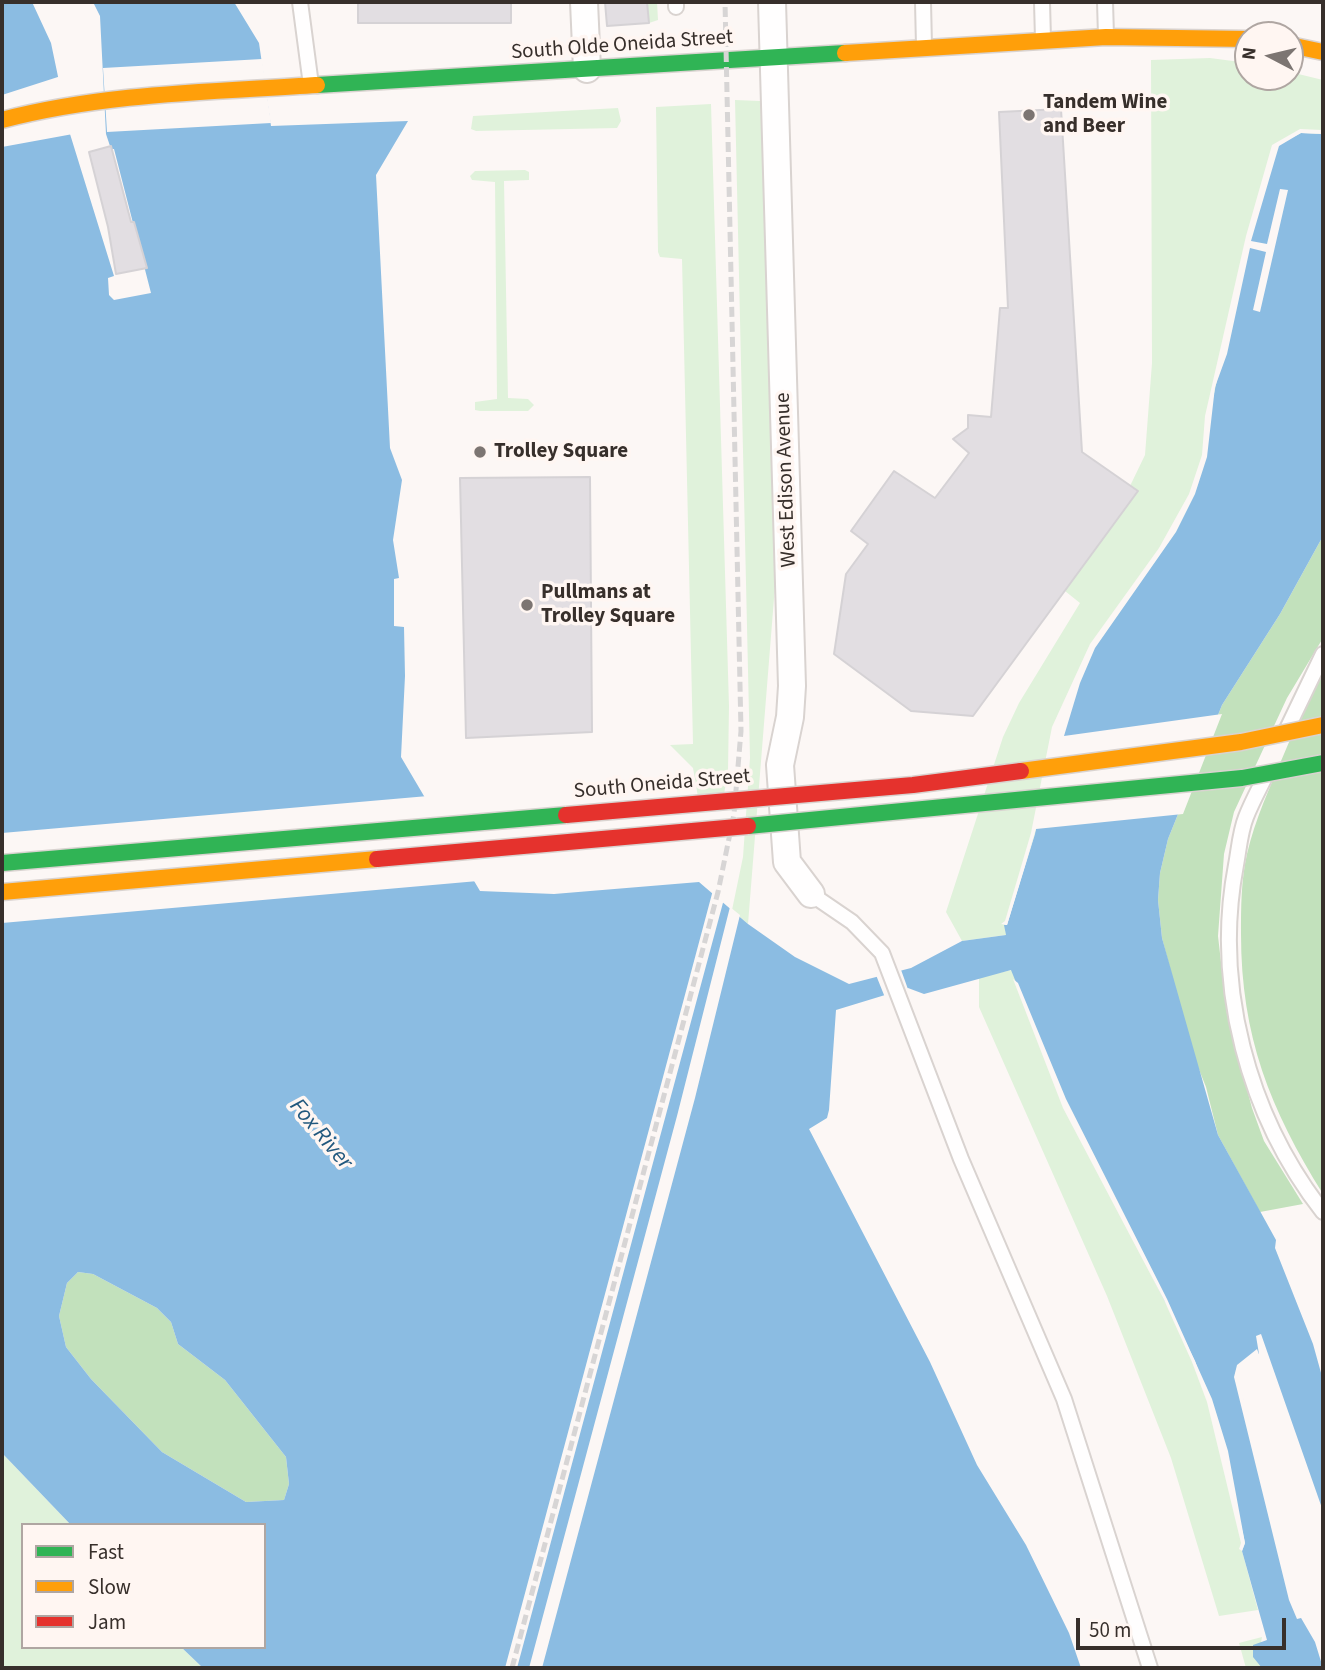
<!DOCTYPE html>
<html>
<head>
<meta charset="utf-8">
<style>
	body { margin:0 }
	#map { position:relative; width:1325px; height:1670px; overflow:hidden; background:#fcf7f5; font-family:"Source Sans 3",sans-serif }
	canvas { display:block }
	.frame { position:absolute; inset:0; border:4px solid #372f2b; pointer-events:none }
	.legend { position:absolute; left:21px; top:1523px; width:245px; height:126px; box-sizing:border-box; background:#fff6f2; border:2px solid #afa6a2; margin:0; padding:9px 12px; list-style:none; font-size:21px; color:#372f2b }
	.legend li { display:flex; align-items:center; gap:14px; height:35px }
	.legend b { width:35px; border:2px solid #afa6a2 }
	.north { position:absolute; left:1234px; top:21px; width:70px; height:70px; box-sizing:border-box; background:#fff6f2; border:2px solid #afa6a2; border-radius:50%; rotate:277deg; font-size:19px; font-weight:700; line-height:28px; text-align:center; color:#372f2b }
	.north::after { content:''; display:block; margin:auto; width:24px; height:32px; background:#7c7572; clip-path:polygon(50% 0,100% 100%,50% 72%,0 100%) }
	.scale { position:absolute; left:1076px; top:1618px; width:210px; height:32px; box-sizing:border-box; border:4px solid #372f2b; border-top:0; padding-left:9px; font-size:21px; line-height:24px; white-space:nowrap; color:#372f2b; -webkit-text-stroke:5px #fff6f2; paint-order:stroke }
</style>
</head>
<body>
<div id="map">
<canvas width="1325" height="1670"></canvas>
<div class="frame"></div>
<ul class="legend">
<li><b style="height:9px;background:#30b455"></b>Fast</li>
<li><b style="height:9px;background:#ff9f0a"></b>Slow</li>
<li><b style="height:9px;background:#e5322d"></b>Jam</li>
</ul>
<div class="north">N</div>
<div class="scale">50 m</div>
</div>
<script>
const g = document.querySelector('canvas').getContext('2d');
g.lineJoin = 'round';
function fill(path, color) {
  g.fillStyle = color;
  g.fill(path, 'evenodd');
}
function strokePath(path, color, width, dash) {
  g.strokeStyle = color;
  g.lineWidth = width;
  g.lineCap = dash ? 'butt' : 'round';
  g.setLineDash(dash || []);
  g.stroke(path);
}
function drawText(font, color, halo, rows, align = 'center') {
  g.font = font + ' "Source Sans 3",sans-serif';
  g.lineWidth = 7;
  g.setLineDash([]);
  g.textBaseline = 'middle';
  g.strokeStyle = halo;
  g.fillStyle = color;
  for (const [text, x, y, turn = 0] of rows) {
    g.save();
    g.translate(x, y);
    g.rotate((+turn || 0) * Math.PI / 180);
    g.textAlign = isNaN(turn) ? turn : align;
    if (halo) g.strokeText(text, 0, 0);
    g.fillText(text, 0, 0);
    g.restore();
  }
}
const green = new Path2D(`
	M647 2H657L658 20 649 23Z
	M1210 58 1248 63V77H1290V72L1323 80V134L1301 133 1192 495 1035 834 1005 925 1006 935 962 941 946 912 1003 737 1019 703 1080 603 1065 591 1130 486 1145 455 1152 363 1151 60Z
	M735 100 760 101 763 106 775 586 748 924 732 910 743 857 750 758Z
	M711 104 729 706 728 771 722 806 698 797 693 768 670 745 693 744 682 259 660 257 658 252 656 107Z
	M618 108 621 121 617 128 476 131 471 129 473 116Z
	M525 170 529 172V180L504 181 508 398 528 399 534 405 528 411H480L475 410V402L497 399 495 182 472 180 470 176 475 171Z
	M1012 970 1167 1299 1211 1401 1245 1543 1242 1551 1258 1610 1219 1616 1171 1458 1107 1296 979 1007V977Z
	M2 1453 71 1525H23V1647H181L203 1668H2Z
	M1262 1637 1261 1643 1267 1668H1246L1239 1643Z`);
const forest = new Path2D(`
	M1323 536V638L1287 698 1234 812 1224 854 1218 936 1227 1014 1252 1108 1264 1141 1303 1204 1260 1212 1218 1135 1206 1087 1192 1052 1162 938 1158 900 1160 873 1168 839 1222 705 1280 614Z
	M1323 672V1194C1270 1109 1241 1036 1241 934 1241 908 1241 880 1247 854 1255 819 1270 787 1284 754 1296 726 1307 698 1323 672Z
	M78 1272 93 1274 157 1308 171 1322 178 1344 225 1380 286 1457 289 1484 284 1500 246 1502 162 1452 91 1379 66 1347 59 1316 67 1283Z`);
const water = new Path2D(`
	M2 2H32L51 43 70 134 114 276 108 278 109 295 114 300 151 293 114 149H111L106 134 100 16 93 2H234L259 43 271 126 408 121 376 175 390 448 402 480 393 540 399 578 394 579V626L404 627 405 676 401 757 480 891 554 894 699 882 748 924 795 957 849 984 911 968 962 941 1006 935 1004 925H1007L1035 834 1055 729 1093 646 1162 550 1192 495 1205 455 1209 416 1249 237 1275 146 1301 133 1323 134V536L1280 614 1222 705 1168 839 1160 873 1158 900 1162 938 1218 1135 1276 1240 1275 1248 1313 1344 1323 1380V1511L1261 1334 1256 1336 1259 1354 1241 1363 1237 1375 1297 1611 1315 1642 1323 1668H1262L1253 1657V1645L1267 1640 1242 1551 1245 1543 1224 1449 1195 1361 1066 1106 1011 970 924 994 908 988 836 1010 829 1110 827 1118 809 1129 930 1362 977 1465 1026 1545 1069 1633 1081 1668H203L181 1647H264V1525H71L2 1453ZM78 1272 93 1274 157 1308 171 1322 178 1344 225 1380 286 1457 289 1484 284 1500 246 1502 162 1452 91 1379 66 1347 59 1316 67 1283Z`);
const pier = new Path2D(`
	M262 59 271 123 107 132 103 68Z
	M61 76 73 134 2 147V95Z
	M1300 129 1322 130 1323 134 1301 133 1279 146 1276 156 1251 241 1267 244 1280 189 1288 190 1260 312 1253 310 1266 252 1250 248 1227 354 1215 387 1207 457 1195 494 1176 532 1095 648 1080 683 1064 736 1222 714 1183 814 1036 829 1007 925 1001 924 1005 921 1031 833 1052 727 1090 644 1159 548 1189 494 1202 455 1205 416 1246 236 1272 145Z
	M428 796 478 881 2 923V833Z
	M713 890 724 899 517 1668H505Z
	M730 907 740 915 695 1098 542 1668H529L677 1116Z
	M900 967 909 992 886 1000 876 975Z
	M1013 979 1018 983 1066 1099 1167 1299 1212 1399 1228 1451 1245 1543 1242 1551 1239 1549 1241 1543 1207 1402 1192 1362 1164 1300 1063 1108Z
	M1257 1349 1260 1357 1244 1365 1241 1376 1243 1396 1275 1519 1305 1617 1297 1619 1289 1600 1234 1377 1237 1365Z`);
const building = new Path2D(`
	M358 2H511V23H358Z
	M605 2H647L649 23 607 26Z
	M1061 109 1082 452 1138 491 973 716 911 711 834 654 846 574 868 544 851 531 894 471 935 498 969 453 953 439 968 428V415L991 417 1000 308H1008L999 112Z
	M111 146 131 222H134L147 268 116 274 108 227 89 152Z
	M590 477 592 732 466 738 460 478Z`);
const lane = new Path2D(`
	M300 2 311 85
	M676 2V7
	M923 2 924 46
	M1042 2 1043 39
	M1105 2 1106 36
	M1287 729 1323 654
	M1264 779C1258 791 1251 804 1246 817 1240 832 1239 849 1236 865 1213 985 1248 1116 1323 1212
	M811 894 852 922 882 953 961 1159 1064 1399 1150 1668`);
const street = new Path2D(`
	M584 2 587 69
	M772 2 792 686 790 717 780 765 787 862 811 894`);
const fast = new Path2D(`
	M317 85 845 53`);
const slow = new Path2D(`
	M1290 45 1323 52
	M845 53 1106 37 1248 39
	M2 120C105 93 211 92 317 85`);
const rail = new Path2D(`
	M512 1668 718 892 734 814 741 731 725 2`);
const fastBridge = new Path2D(`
	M748 826 1242 778 1323 763
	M2 863 566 815`);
const slowBridge = new Path2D(`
	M1021 771 1241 742 1323 725
	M2 892 377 859`);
const jamBridge = new Path2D(`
	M566 815 913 785 1021 771
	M377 859 748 826`);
const markers = [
	[1029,115,7,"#7c7572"],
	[480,452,7,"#7c7572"],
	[527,605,7,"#7c7572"]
];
const streetNames = [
	["South Olde Oneida Street",622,46,-4],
	["West Edison Avenue",787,480,-92],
	["South Oneida Street",662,785,-5]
];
const poiNames = [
	["Tandem Wine",1043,103],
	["and Beer",1043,127],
	["Trolley Square",494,452],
	["Pullmans at",541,593],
	["Trolley Square",541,617]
];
const waterNames = [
	["Fox River",320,1135,50]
];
fill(green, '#e0f2db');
fill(forest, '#c2e1bc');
fill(water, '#8bbce2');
fill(pier, '#fcf7f5');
fill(building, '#e2dee2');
strokePath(building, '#d5d2d5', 2);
strokePath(lane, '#d9d3d0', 18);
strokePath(street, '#d9d3d0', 30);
strokePath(fast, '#d9d3d0', 19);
strokePath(slow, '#d9d3d0', 19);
strokePath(lane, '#fffefe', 14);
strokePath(street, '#fffefe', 26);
strokePath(fast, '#30b455', 16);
strokePath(slow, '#ff9f0a', 16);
strokePath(rail, '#d7d5d5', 5, [10, 5]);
strokePath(fastBridge, '#d9d3d0', 19, []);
strokePath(slowBridge, '#d9d3d0', 19, []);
strokePath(jamBridge, '#d9d3d0', 19, []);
strokePath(fastBridge, '#30b455', 16);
strokePath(slowBridge, '#ff9f0a', 16);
strokePath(jamBridge, '#e5322d', 16);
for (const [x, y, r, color] of markers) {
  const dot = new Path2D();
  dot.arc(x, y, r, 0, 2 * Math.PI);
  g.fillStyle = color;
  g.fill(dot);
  strokePath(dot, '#fff6f2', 2.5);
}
drawText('21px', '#372f2b', '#fff6f2', streetNames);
drawText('bold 21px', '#372f2b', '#fff6f2', poiNames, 'left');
drawText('italic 23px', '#22587e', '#fff6f2', waterNames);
</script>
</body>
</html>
